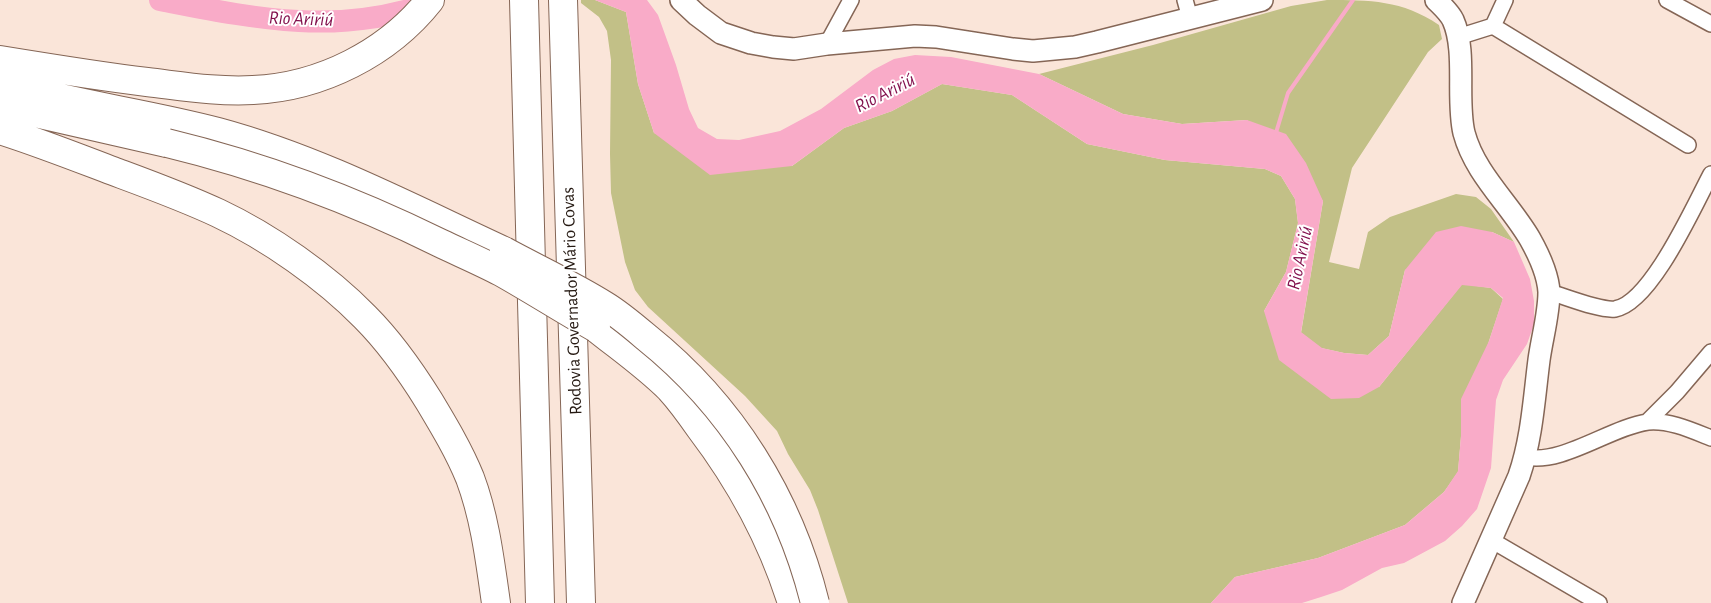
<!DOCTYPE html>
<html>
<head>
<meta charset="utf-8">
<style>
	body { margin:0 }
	canvas { display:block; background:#fae5d9 }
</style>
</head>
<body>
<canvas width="1711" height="603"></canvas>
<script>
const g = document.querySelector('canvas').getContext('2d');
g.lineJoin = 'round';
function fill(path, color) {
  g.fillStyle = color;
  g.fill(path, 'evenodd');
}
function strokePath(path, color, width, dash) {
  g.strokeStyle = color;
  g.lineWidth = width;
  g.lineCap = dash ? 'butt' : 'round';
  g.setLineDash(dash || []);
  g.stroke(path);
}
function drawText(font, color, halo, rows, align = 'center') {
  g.font = font + ' "Alegreya Sans",sans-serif';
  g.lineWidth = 4;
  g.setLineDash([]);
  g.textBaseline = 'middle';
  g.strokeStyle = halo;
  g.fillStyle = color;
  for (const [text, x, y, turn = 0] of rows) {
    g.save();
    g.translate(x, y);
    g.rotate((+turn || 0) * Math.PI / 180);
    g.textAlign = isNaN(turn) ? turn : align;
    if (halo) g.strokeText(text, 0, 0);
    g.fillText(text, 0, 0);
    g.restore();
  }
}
const green = new Path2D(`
	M581 0H595L626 12 638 84 654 133 792 166 844 128 892 111 942 84 1012 95 1087 144 1165 160 1265 169 1281 176 1295 199 1298 223 1286 272 1264 311 1379 387 1462 284 1491 288 1503 299 1489 341 1461 436 1458 472 1444 492 1405 525 1318 558 1235 577 1211 603H848L818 510 810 490 788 454 777 431 745 396 648 307 635 290 625 262 611 193 610 154 611 60 607 31 599 17 581 3Z
	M1327 0C1370 0 1402 0 1439 25L1442 39 1428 52 1352 168 1329 262 1359 269 1368 232 1390 217 1456 194 1476 197 1491 209 1514 242 1492 232 1405 270 1389 336 1368 355 1344 353 1321 348 1301 333 1323 201 1247 120 1182 124 1123 114 1039 74 1153 45 1291 6Z`);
const water = new Path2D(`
	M595 0H647L658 15 676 65 689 109 698 128 717 139 739 140 780 131 821 109 873 70 894 59 915 55 951 57 1039 74 1123 114 1182 124 1247 120 1286 134 1306 163 1323 201 1301 332 1322 348 1344 353 1368 355 1389 336 1405 270 1436 232 1461 226 1492 232 1514 242 1530 279 1534 301V324L1527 344 1503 380 1496 400 1491 468 1477 509 1462 526 1445 541 1404 563 1382 568 1342 590 1321 597 1302 603H1211L1235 577 1318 558 1405 525 1444 492 1458 471 1461 436V399L1489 341 1503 298 1491 288 1462 285 1379 387 1359 398 1331 399 1279 360 1264 311 1286 272 1298 223 1295 199 1281 176 1265 169 1165 160 1087 144 1012 95 942 84 892 111 844 128 792 166 710 175 654 133 638 84 626 12Z`);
const stream = new Path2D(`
	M1275 136 1288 93 1353 0`);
const river = new Path2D(`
	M160 0C253 18 335 36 428 4`);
const street = new Path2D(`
	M1185 0 1190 18
	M1667 0 1711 24
	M1493 26 1688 145
	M1458 37 1493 26 1505 0
	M827 44 851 0
	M1549 292C1564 296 1600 311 1615 309 1651 303 1694 206 1711 174
	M1647 422 1677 392 1711 352
	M1526 457C1562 465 1611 427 1648 422 1669 420 1691 430 1711 438
	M1491 540 1599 603`);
const secondary = new Path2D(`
	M681 0 697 15 721 33 751 43 773 47 794 49 827 44 915 36 936 37 1013 49 1033 51 1075 47 1097 42 1262 0
	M1436 0C1442 6 1449 12 1453 20 1467 51 1456 100 1464 133 1475 174 1509 203 1530 239 1539 255 1548 274 1549 292 1549 314 1542 338 1539 360 1534 399 1532 438 1519 476L1463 603`);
const highway = new Path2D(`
	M524 0 540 603
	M563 0 581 603
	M0 60C49 68 98 76 147 82 182 86 217 92 253 90 321 87 388 53 430 0
	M0 83C72 104 146 113 218 132 318 159 411 208 504 251
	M0 105 167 143
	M0 130C38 142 76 157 113 171 148 184 184 197 218 213 269 237 326 277 365 317 390 342 411 372 429 401 444 426 459 451 470 478 485 518 490 561 496 603
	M596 328C621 348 647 366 670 389 681 401 691 415 700 428 741 482 772 539 792 603`);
const highwayBridge = new Path2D(`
	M167 143C262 166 353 200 440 243 461 253 482 262 501 272 533 290 564 310 596 328
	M504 251C537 269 572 285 604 305 619 314 633 326 646 337 731 405 789 498 815 603`);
const streetNames = [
	["Rodovia Governador Mário Covas",572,301,-92]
];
const waterNames = [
	["Rio Aririú",301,19,2],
	["Rio Aririú",885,93,-27],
	["Rio Aririú",1300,258,-78]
];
fill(green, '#c2c087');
fill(water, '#f9abc8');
strokePath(stream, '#f9abc8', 4);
strokePath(river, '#f9abc8', 22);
strokePath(street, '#856656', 18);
strokePath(secondary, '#856656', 24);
strokePath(highway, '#856656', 30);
strokePath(street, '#fff', 15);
strokePath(secondary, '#fff', 21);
strokePath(highway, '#fff', 28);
strokePath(highwayBridge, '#856656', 30, []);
strokePath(highwayBridge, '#fff', 28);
drawText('18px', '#261a13', '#fff', streetNames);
drawText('italic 19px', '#82114d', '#fff', waterNames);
</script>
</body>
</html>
